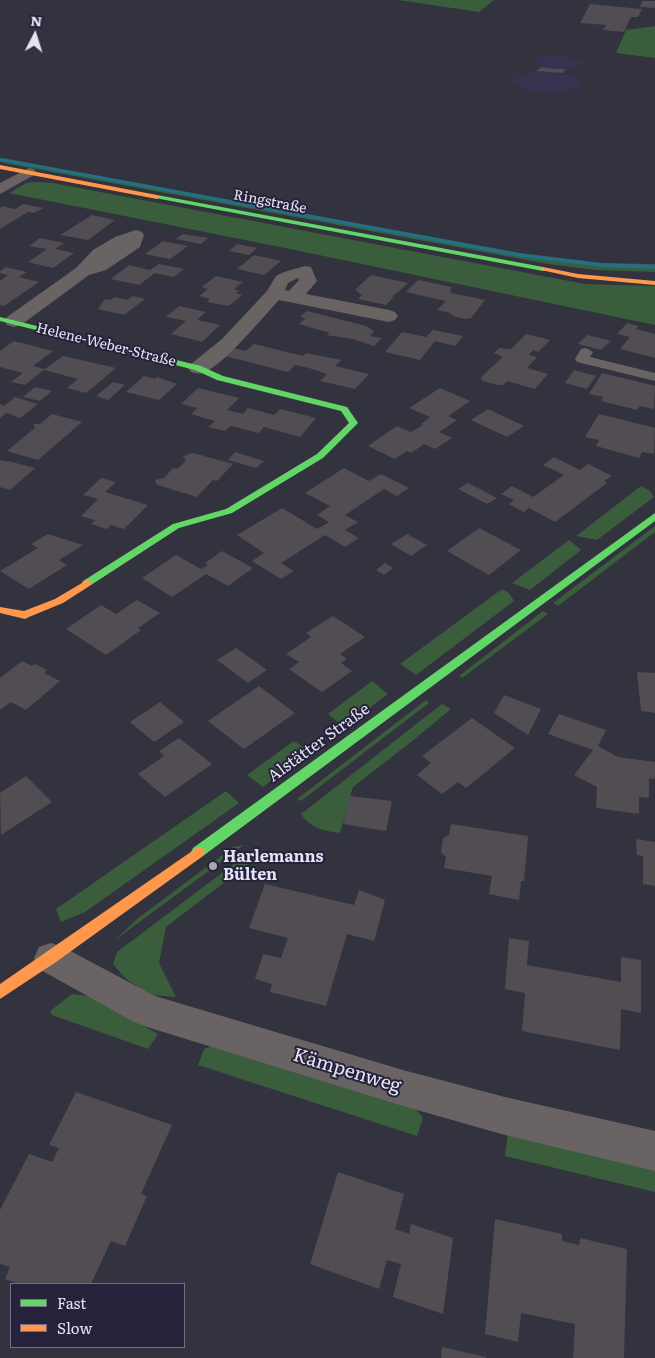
<!DOCTYPE html>
<html>
<head>
<meta charset="utf-8">
<style>
	body { margin:0 }
	#map { position:relative; width:655px; height:1358px; overflow:hidden; background:#33323f; font-family:Literata,serif }
	canvas { display:block }
	.legend { position:absolute; left:10px; top:1283px; width:175px; height:65px; box-sizing:border-box; background:#26223b; border:1px solid #727085; margin:0; padding:6px 9px; list-style:none; font-size:15px; color:#e5e4f4 }
	.legend li { display:flex; align-items:center; gap:10px; height:25px }
	.legend b { width:25px; border:1px solid #727085 }
	.north { position:absolute; left:10px; top:10px; width:50px; height:50px; -webkit-text-stroke:4px #26223b; paint-order:stroke; rotate:5deg; font-size:14px; font-weight:700; line-height:20px; text-align:center; color:#e5e4f4 }
	.north::after { content:''; display:block; margin:auto; width:18px; height:22px; background:#e5e4f4; clip-path:polygon(50% 0,100% 100%,50% 72%,0 100%) }
</style>
</head>
<body>
<div id="map">
<canvas width="655" height="1358"></canvas>
<ul class="legend">
<li><b style="height:6px;background:#63d668"></b>Fast</li>
<li><b style="height:6px;background:#ff974d"></b>Slow</li>
</ul>
<div class="north">N</div>
</div>
<script>
const g = document.querySelector('canvas').getContext('2d');
g.lineJoin = 'round';
function fill(path, color) {
  g.fillStyle = color;
  g.fill(path, 'evenodd');
}
function strokePath(path, color, width, dash) {
  g.strokeStyle = color;
  g.lineWidth = width;
  g.lineCap = dash ? 'butt' : 'round';
  g.setLineDash(dash || []);
  g.stroke(path);
}
function drawText(font, color, halo, rows, align = 'center') {
  g.font = font + ' Literata,serif';
  g.lineWidth = 4;
  g.setLineDash([]);
  g.textBaseline = 'middle';
  g.strokeStyle = halo;
  g.fillStyle = color;
  for (const [text, x, y, turn = 0] of rows) {
    g.save();
    g.translate(x, y);
    g.rotate((+turn || 0) * Math.PI / 180);
    g.textAlign = isNaN(turn) ? turn : align;
    if (halo) g.strokeText(text, 0, 0);
    g.fillText(text, 0, 0);
    g.restore();
  }
}
const built = new Path2D(`
	M562 55 580 60 583 64 576 68 554 69 537 65 533 61 542 56Z
	M539 71 570 75 577 78 581 82V85L570 91 548 93 527 90 514 83 513 80 521 74Z`);
const green = new Path2D(`
	M398 0H494L479 12Z
	M655 26V58L616 53 626 30Z
	M0 158 531 255 594 263 655 264V272L596 270 548 264 9 164 0 162Z
	M36 182 53 183 585 284 655 286V325L290 249 9 193 26 183Z
	M641 486 649 490 654 497 597 540 576 536Z
	M655 526V532L558 606 553 603Z
	M569 540 581 550 530 590 512 583Z
	M502 589 509 593 514 601 416 675 400 664Z
	M543 611 548 614 462 678 459 676Z
	M372 681 388 694 344 727 328 714Z
	M426 700 429 703 301 801 297 799Z
	M442 704 451 709 411 742 353 787 340 833C324 831 310 828 301 814Z
	M294 741 309 751 263 787 247 775Z
	M226 791 239 803 85 912 61 922 56 909Z
	M244 845 115 940 137 919 233 847Z
	M255 848 263 853 166 927 159 963 176 997 151 995 126 979 113 964 117 952Z
	M72 994 89 996 158 1034 148 1049 52 1015 50 1011Z
	M215 1045 413 1105 423 1118 417 1136 198 1065 204 1049Z
	M508 1131 655 1165V1192L505 1156Z`);
const stream = new Path2D(`
	M2 158 519 253 602 263 655 265V269L602 267 519 257 0 161V159Z`);
const building = new Path2D(`
	M642 1H655V8L640 7Z
	M590 4 642 9 638 17H631L624 32 603 30 606 25 580 23Z
	M541 67 554 69H566L562 73 536 71Z
	M23 204 43 208 34 213 28 212 0 229V208L3 206 15 209Z
	M92 215 115 220 88 240 60 235Z
	M183 234 208 238 201 244 176 239Z
	M40 238 64 243 55 249 74 253 53 268 28 262 47 249 29 246Z
	M163 241 188 246 170 259 145 254Z
	M237 244 257 248 249 255 229 251Z
	M254 255 281 261 264 275 237 269Z
	M159 264 184 269 174 277 155 273 139 285 111 279 129 265 150 270Z
	M6 267 27 272 19 277 39 282 4 306 0 305V281L8 275 0 273V271Z
	M371 275 408 283 392 297H394L386 305 358 299 362 295 355 290Z
	M216 276 243 282 234 289 240 291 236 293 242 295 229 306 207 302 210 299 199 296 208 289 202 287Z
	M418 280 452 287 450 290 452 293 485 300 471 318 465 319 453 316 450 313 437 310 446 301 406 292Z
	M133 296 145 299 124 315 98 309 105 299 110 300 114 297 128 300Z
	M179 306 206 312 197 320 220 325 202 342 171 334 186 321 166 317Z
	M307 311 366 326 374 331 370 336 382 338 374 346 353 339 327 335 330 333 299 324 305 318 300 317Z
	M627 323 638 326 636 329 655 334V358L620 349 630 337 617 334Z
	M433 330 463 336 455 346 435 341 420 360 385 352 402 332 426 337Z
	M526 334 550 340 538 352 533 350 529 355 537 357 527 368 548 374 535 389 507 381 503 385H498L482 381 481 378 484 374 503 357 494 353 499 348 511 349Z
	M587 335 611 341 601 350 578 344Z
	M14 341 53 351 33 366 45 369 63 356 116 368 86 393 67 388 78 379 44 370 25 385 11 382 23 373 0 367V351Z
	M254 344 303 356 306 353 341 360 335 366 369 374 355 389 320 381 327 374 309 368 295 365 288 372 225 356 233 348 246 351Z
	M574 370 596 376 587 389 565 383Z
	M602 373 655 386 654 409 640 406 637 410 601 401 603 397 589 394Z
	M144 376 156 379 157 377 177 384 159 400 126 392Z
	M113 382 125 385 108 400 96 396Z
	M35 387 52 391 40 401 23 397Z
	M198 388 239 398 227 410 243 414 248 408 274 415 280 409 316 418 300 437 264 427 259 433 231 426 225 431 208 427 215 421 191 414 197 408 181 404Z
	M440 388 470 401 448 416 457 420 439 432 452 438 435 449 424 444 411 453 407 451 395 459 368 446 397 426 411 432 423 425 421 424 430 417 409 408Z
	M15 397 38 404 20 418 6 413 0 418V404L4 406Z
	M488 409 524 426 507 437 471 420Z
	M52 414 82 422 38 460 7 451 36 427 33 426 34 424H40Z
	M599 414 655 428 654 454 642 452 639 458 596 446 599 440 585 437Z
	M235 452 264 461 256 468 228 460Z
	M193 453 233 464 217 481 213 480 197 497 157 485 155 480 164 478 173 468 177 469 186 461 183 456Z
	M554 457 580 470 588 464 612 476 604 481 607 483 555 522 529 508 524 512 509 504 514 500 501 494 512 486 533 497 564 475 543 465Z
	M0 460 12 462 35 468 10 490 0 487Z
	M344 468 369 481 381 474 409 488 397 496 384 489 345 515 358 522 345 530 359 538 345 547 325 535 281 563 294 571 281 579 252 561 264 553 237 535 282 508 317 529 329 522 317 515 330 506 305 493Z
	M101 478 116 482 105 492 148 505 124 529 111 525 107 529 91 524 95 520 81 516 98 499 83 495Z
	M468 483 497 498 487 504 458 489Z
	M479 528 521 550 489 575 447 551Z
	M48 534 83 545 59 560 67 565 29 589 0 571 38 548 31 544Z
	M407 534 427 545 411 556 391 544Z
	M222 551 253 568 228 586 206 574 172 597 142 578 176 555 201 569 208 565 205 563Z
	M385 563 393 568 384 575 376 570Z
	M137 600 160 613 138 628 141 630 106 655 66 629 101 605 116 614Z
	M333 616 365 637 340 654 347 659 341 663 352 671 322 692 289 669 299 662 286 654 311 637 306 633Z
	M236 648 267 670 248 683 217 660Z
	M22 661 32 666 35 664 47 670 44 673 60 681 26 710 11 702 0 710V678Z
	M637 672 655 673V713L641 711Z
	M259 686 295 713 244 749 208 721Z
	M504 695 541 709 528 735 494 713Z
	M160 702 184 722 154 742 130 722Z
	M559 714 606 730 598 746 618 757 655 762V779L649 778V798L639 797V814L596 808 597 787 574 775 593 750 548 734Z
	M472 718 515 748 466 788 458 782 442 794 417 775 431 763 422 756Z
	M179 738 212 764 165 797 138 774 164 756 159 751Z
	M26 776 52 802 1 835 0 793Z
	M350 796 392 801 386 831 343 824Z
	M451 824 528 836 524 881H521L519 900 489 894 492 876 444 868 446 857 441 852 443 838 449 835Z
	M636 839 655 842V886L643 884V856L637 855Z
	M265 884 354 905 359 890 385 900 374 941 347 934 326 1006 270 992 272 984 255 979 263 954 281 958 288 938 249 928Z
	M509 938 529 941 527 965 621 982V957L641 960V1013L621 1009 620 1050 522 1031 525 993 505 989Z
	M76 1092 172 1125 141 1194 147 1196 125 1246 111 1241 91 1284H19L5 1279 10 1267 0 1264V1210L29 1154 52 1162 59 1148 49 1145Z
	M338 1172 404 1194 395 1229 409 1234 411 1224 453 1238 443 1314 393 1297 401 1264 387 1260 379 1289 310 1264Z
	M495 1219 562 1234V1241L579 1245 580 1238 627 1249 624 1358H573L575 1324 521 1313 518 1342 485 1334Z
	M442 1347 486 1357V1358H441Z`);
const lane = new Path2D(`
	M586 348 593 352 590 357 655 373V381L577 362 575 359 581 349Z`);
const street = new Path2D(`
	M29 168 34 169 36 172 34 175 0 194V183Z
	M136 230 142 232 144 235 140 247 106 270 89 275 21 325 14 327 7 325 5 321 7 317 76 268 93 250 115 237Z
	M305 266 311 267 317 281 306 294 389 310 395 312 398 316 395 320 389 322 279 300C263 317 223 366 203 373 198 374 195 373 191 372L188 368 191 364 222 339 267 291 276 276 284 272ZM298 278 299 280 289 291 285 290 288 283Z
	M51 943 63 947 155 996 403 1070 505 1097 655 1131V1171L505 1135 403 1106 147 1027 134 1022 39 969 34 958 39 947Z`);
const fast = new Path2D(`
	M157 195 543 267 547 269 543 271 155 198V196Z
	M0 317 201 366 223 376 347 407 358 423 323 458 232 513 179 528 91 585H83L82 583 83 581 173 524 226 509 317 454 349 423 341 411 217 380 195 370 0 321Z
	M655 513V521L203 856 198 857 193 856 191 852 193 848Z`);
const slow = new Path2D(`
	M0 165 157 195 160 197 157 199 0 169Z
	M543 267 578 274 655 281V285L578 278 541 270V268Z
	M87 580 91 581 92 583 91 585 63 603 29 617 25 619 0 613V607L24 611 55 599Z
	M198 847 203 848 205 852 203 856 56 962 0 999V984Z`);
const markers = [
	[213,866,5,"#a7a6b5"]
];
const farStreetnames = [
	["Ringstraße",270,202,11],
	["Helene-Weber-Straße",106,345,14]
];
const streetNames = [
	["Alstätter Straße",319,743,-36]
];
const poiNames = [
	["Harlemanns",223,857],
	["Bülten",223,875]
];
const nearStreetnames = [
	["Kämpenweg",347,1071,17]
];
fill(built, '#36324f');
fill(green, '#3a5d3c');
fill(stream, '#246f82');
fill(building, '#524d52');
fill(lane, '#696364');
fill(street, '#696364');
fill(fast, '#63d668');
fill(slow, '#ff974d');
for (const [x, y, r, color] of markers) {
  const dot = new Path2D();
  dot.arc(x, y, r, 0, 2 * Math.PI);
  g.fillStyle = color;
  g.fill(dot);
  strokePath(dot, '#26223b', 2);
}
drawText('14px', '#e5e4f4', '#26223b', farStreetnames);
drawText('16px', '#e5e4f4', '#26223b', streetNames);
drawText('bold 16px', '#e5e4f4', '#26223b', poiNames, 'left');
drawText('19px', '#e5e4f4', '#26223b', nearStreetnames);
</script>
</body>
</html>
